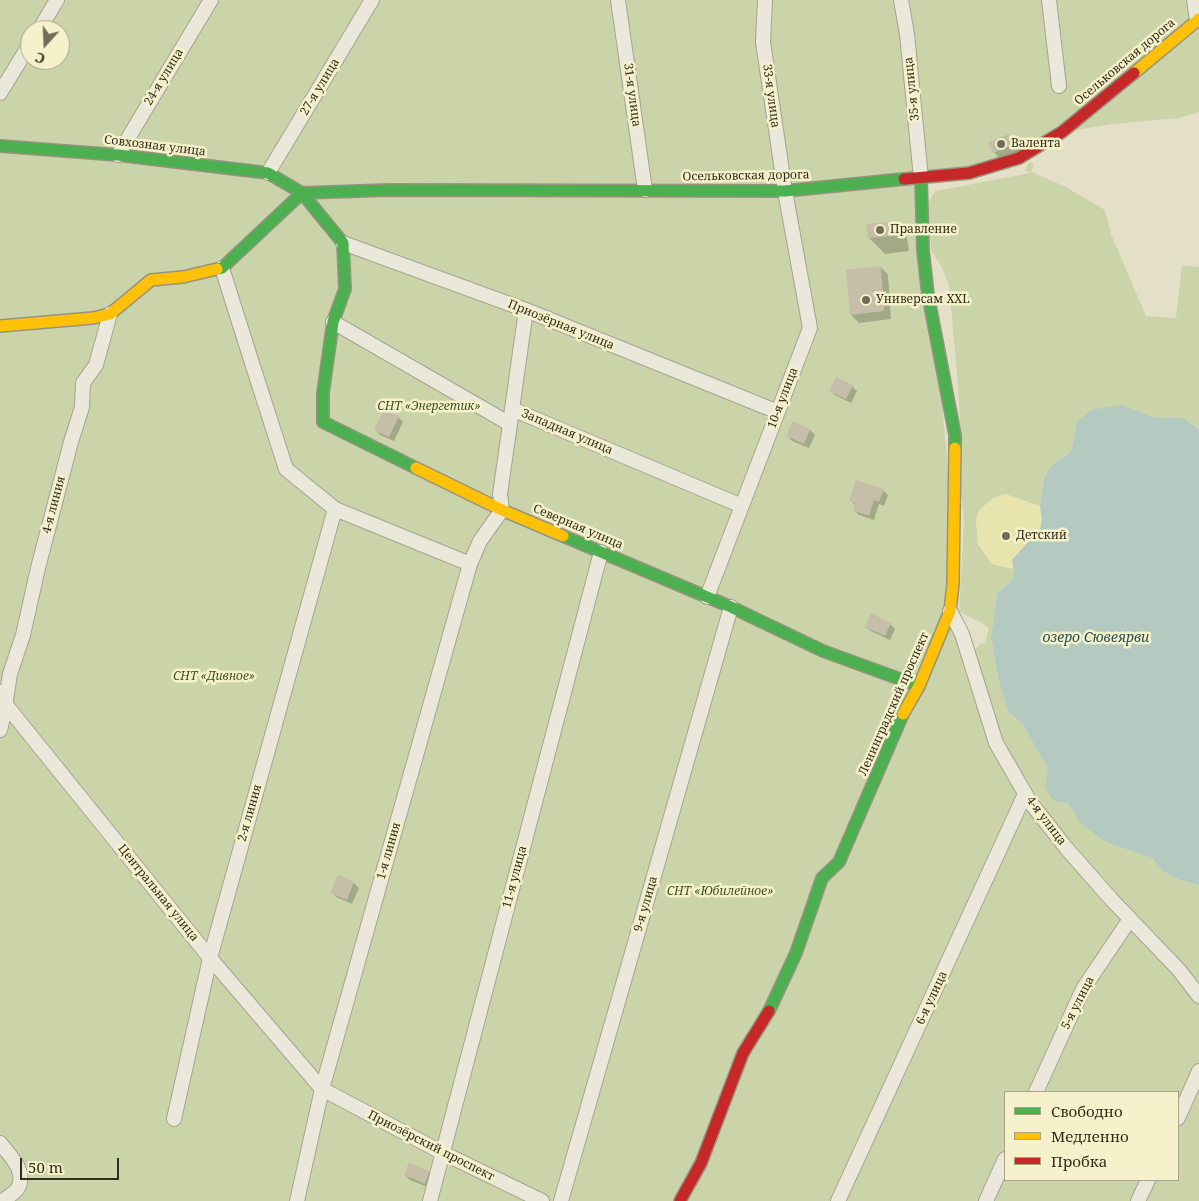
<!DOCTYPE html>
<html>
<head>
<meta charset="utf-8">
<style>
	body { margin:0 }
	#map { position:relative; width:1199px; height:1201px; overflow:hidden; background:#e3e0c7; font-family:"Noto Serif",serif }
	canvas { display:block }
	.legend { position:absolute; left:1004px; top:1091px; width:175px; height:90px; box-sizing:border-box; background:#f5f2cb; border:1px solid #a8a385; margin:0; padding:6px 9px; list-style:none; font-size:15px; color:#342c1b }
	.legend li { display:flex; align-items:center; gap:10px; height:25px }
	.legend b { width:25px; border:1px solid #a8a385 }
	.north { position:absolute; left:20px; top:20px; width:50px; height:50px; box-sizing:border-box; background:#f5f2cb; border:1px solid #a8a385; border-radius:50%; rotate:200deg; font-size:14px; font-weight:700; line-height:20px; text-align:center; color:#342c1b }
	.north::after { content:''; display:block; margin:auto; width:18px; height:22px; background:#716b57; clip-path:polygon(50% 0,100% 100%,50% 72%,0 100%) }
	.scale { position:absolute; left:20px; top:1158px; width:99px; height:22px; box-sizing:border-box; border:2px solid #342c1b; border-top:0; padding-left:6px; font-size:15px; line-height:18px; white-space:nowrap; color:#342c1b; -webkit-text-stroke:4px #f5f2cb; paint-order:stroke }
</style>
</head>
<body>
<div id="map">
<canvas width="1199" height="1201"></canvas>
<ul class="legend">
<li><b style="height:6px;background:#4caf50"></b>Свободно</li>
<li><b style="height:6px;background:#ffc107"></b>Медленно</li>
<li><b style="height:6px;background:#c62828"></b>Пробка</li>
</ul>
<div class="north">С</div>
<div class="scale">50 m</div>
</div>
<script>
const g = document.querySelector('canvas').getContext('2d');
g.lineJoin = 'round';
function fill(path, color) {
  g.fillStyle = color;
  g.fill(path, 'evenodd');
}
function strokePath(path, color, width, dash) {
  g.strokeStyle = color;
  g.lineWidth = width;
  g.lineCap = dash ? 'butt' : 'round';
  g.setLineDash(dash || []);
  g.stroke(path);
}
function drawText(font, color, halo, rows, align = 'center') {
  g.font = font + ' "Noto Serif",serif';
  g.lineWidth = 5;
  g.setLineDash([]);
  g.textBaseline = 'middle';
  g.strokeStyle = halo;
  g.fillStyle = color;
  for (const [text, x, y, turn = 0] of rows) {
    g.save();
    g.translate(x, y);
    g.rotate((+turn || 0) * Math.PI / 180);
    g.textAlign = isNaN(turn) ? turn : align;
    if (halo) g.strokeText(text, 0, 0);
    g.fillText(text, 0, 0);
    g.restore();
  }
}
const green = new Path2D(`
	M0 0H1199V112L1179 118 1114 124 1062 132 1019 158 922 178 954 537 950 611 974 651 980 644 985 643 989 628C979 620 970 618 959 611L964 520 960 481 961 434 957 374 949 284 941 266 931 250 928 202 936 191 1030 173 1025 170 1029 162 1034 164 1031 172 1064 186 1105 210 1111 234 1146 316 1176 318 1182 265 1199 267V428L1184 418 1153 417 1122 405 1077 422 1071 451 1049 468 1044 478 1040 506 1005 494 993 498 976 519 978 544 992 564 1013 569 1014 576 1009 583 997 593 991 637 998 677 1008 712 1022 723 1079 822 1105 842 1152 858 1162 871 1180 880 1199 885V1201H296L464 565 295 1201H0ZM30 30H60V60H30ZM1005 1092H1178V1180H1005Z`);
const sand = new Path2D(`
	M1005 494 1040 506 1042 519 1040 531 1028 541 1012 564 1013 569 992 564 978 544 976 519 980 509 993 498Z`);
const water = new Path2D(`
	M1122 405 1153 417 1184 418 1199 429V885L1180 880 1162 871 1152 858 1105 842 1079 822 1068 803 1054 801 1045 788 1048 769 1022 723 1008 712 998 677 991 637 997 593 1009 583 1014 576 1012 560 1029 541 1040 531 1042 519 1040 506 1044 478 1049 468 1071 451 1077 422 1091 410Z`);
const shadow = new Path2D(`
	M1008 136 1016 143 1020 153 1001 160 994 152Z
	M891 222 907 238 909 251 885 254 869 238Z
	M881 267 888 275 891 319 859 323 851 315Z
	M852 386 857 391 851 403 835 395 831 391Z
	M398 417 403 422 394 441 380 435 376 430Z
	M793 423 810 430 815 435 809 448 792 441 788 436Z
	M883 490 888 495 884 506 879 504 874 520 859 515 854 510 856 506 850 500Z
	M890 624 895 629 890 640 871 631 866 627Z
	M339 876 354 883 359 888 352 904 336 897 332 892Z
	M428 1172 433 1177 430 1188 410 1180 405 1175Z`);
const building = new Path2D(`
	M1009 134 1013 145 993 153 988 142Z
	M892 221 893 236 868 238 866 224Z
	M881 266 884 311 850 315 846 270Z
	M836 377 853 385 846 399 829 391Z
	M384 409 399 416 389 437 374 430Z
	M793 421 810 429 804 444 786 436Z
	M856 480 884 489 879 502 874 500 869 516 853 510 855 503 849 501Z
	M871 613 891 623 885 636 865 627Z
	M338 875 354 882 347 900 330 893Z
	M409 1162 429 1171 425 1184 404 1175Z`);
const street = new Path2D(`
	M618 0 645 190
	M901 0 907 34 921 178
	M1049 0 1059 86
	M1194 0 1197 20
	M39 30 57 0
	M0 93 30 44
	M118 155 211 0
	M268 173 372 0
	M343 243 526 310 778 412
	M222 268 251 360 286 469 335 509 470 564
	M333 322 510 424 512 409 742 506
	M512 409 526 310
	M707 597 810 328 785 191 763 42 765 0
	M950 611 962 634 996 743 1030 802 1067 849 1112 900 1179 970 1199 996
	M0 692 6 700V705L210 958 322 1089 443 1153 542 1201
	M6 700 10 674 23 635 38 568 71 442 82 407 83 383 96 365 110 314
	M0 730 6 705
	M1036 1092 1083 989 1130 919
	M1178 1118 1199 1071
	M174 1119 210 958 335 509
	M0 1143C10 1156 27 1171 18 1188 15 1193 7 1197 3 1201
	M297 1201 322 1089 470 564 480 541 502 510 500 494 510 424
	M430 1201 601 552
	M561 1201 731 607
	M838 1201 1025 794
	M986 1201 1005 1159
	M1138 1201 1148 1180`);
const fast = new Path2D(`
	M0 146 118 155 268 173 302 193 343 243 345 289 333 322 323 393V422L416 468
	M921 178 923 250 928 295 955 435V448
	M302 193 389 190 785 191 904 179
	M217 269 222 268 302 193
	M563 536 731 607 823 651 919 686
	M769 1011 796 953 822 878 839 862 903 714`);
const slow = new Path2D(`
	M1134 73 1199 19
	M0 326 93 318 110 314 151 280 183 277 217 269
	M416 468 502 510 563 536
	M903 714 919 686 950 611 953 584 955 448`);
const jam = new Path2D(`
	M904 179 969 173 1019 158 1062 132 1134 73
	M680 1201 701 1163 743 1053 769 1011`);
const markers = [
	[1001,144,5,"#716b57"],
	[880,230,5,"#716b57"],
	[866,300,5,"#716b57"],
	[1006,536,5,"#716b57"]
];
const streetNames = [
	["Осельковская дорога",1125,62,-40],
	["24-я улица",164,77,-59],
	["27-я улица",320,87,-59],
	["35-я улица",912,89,-96],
	["31-я улица",632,95,82],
	["33-я улица",771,96,82],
	["Совхозная улица",155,146,7],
	["Осельковская дорога",746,176,-1],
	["Приозёрная улица",561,325,22],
	["10-я улица",783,398,-69],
	["Западная улица",567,432,23],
	["4-я линия",54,505,-75],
	["Северная улица",578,527,23],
	["Ленинградский проспект",894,704,-66],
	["2-я линия",250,813,-74],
	["4-я улица",1046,821,53],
	["1-я линия",389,851,-74],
	["11-я улица",515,877,-75],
	["Центральная улица",158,893,51],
	["9-я улица",646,904,-74],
	["6-я улица",932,998,-65],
	["5-я улица",1078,1003,-63],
	["Приозёрский проспект",431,1146,27]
];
const poiNames = [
	["Валента",1011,144],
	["Правление",890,230],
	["Универсам XXL",876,300],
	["Детский",1016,536]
];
const parkNames = [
	["СНТ «Энергетик»",429,407],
	["СНТ «Дивное»",214,677],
	["СНТ «Юбилейное»",720,892]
];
const waterNames = [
	["озеро Сювеярви",1096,638]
];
fill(green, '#cbd4a9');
fill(sand, '#e7e4ad');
fill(water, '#b4c9bf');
fill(shadow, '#0003');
fill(building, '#c6bea8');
strokePath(street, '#a6a391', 16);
strokePath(fast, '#979381', 14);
strokePath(slow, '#979381', 14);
strokePath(jam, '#979381', 14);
strokePath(street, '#eae8da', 14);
strokePath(fast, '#4caf50', 11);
strokePath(slow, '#ffc107', 11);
strokePath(jam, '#c62828', 11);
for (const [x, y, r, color] of markers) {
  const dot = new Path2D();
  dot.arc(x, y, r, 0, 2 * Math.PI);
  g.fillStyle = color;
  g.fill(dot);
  strokePath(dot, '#f5f2cb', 2);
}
drawText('12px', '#342c1b', '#f5f2cb', streetNames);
drawText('12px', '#342c1b', '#f5f2cb', poiNames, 'left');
drawText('italic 12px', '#3a5121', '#f5f2cb', parkNames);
drawText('italic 14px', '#294e54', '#f5f2cb', waterNames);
</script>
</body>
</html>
